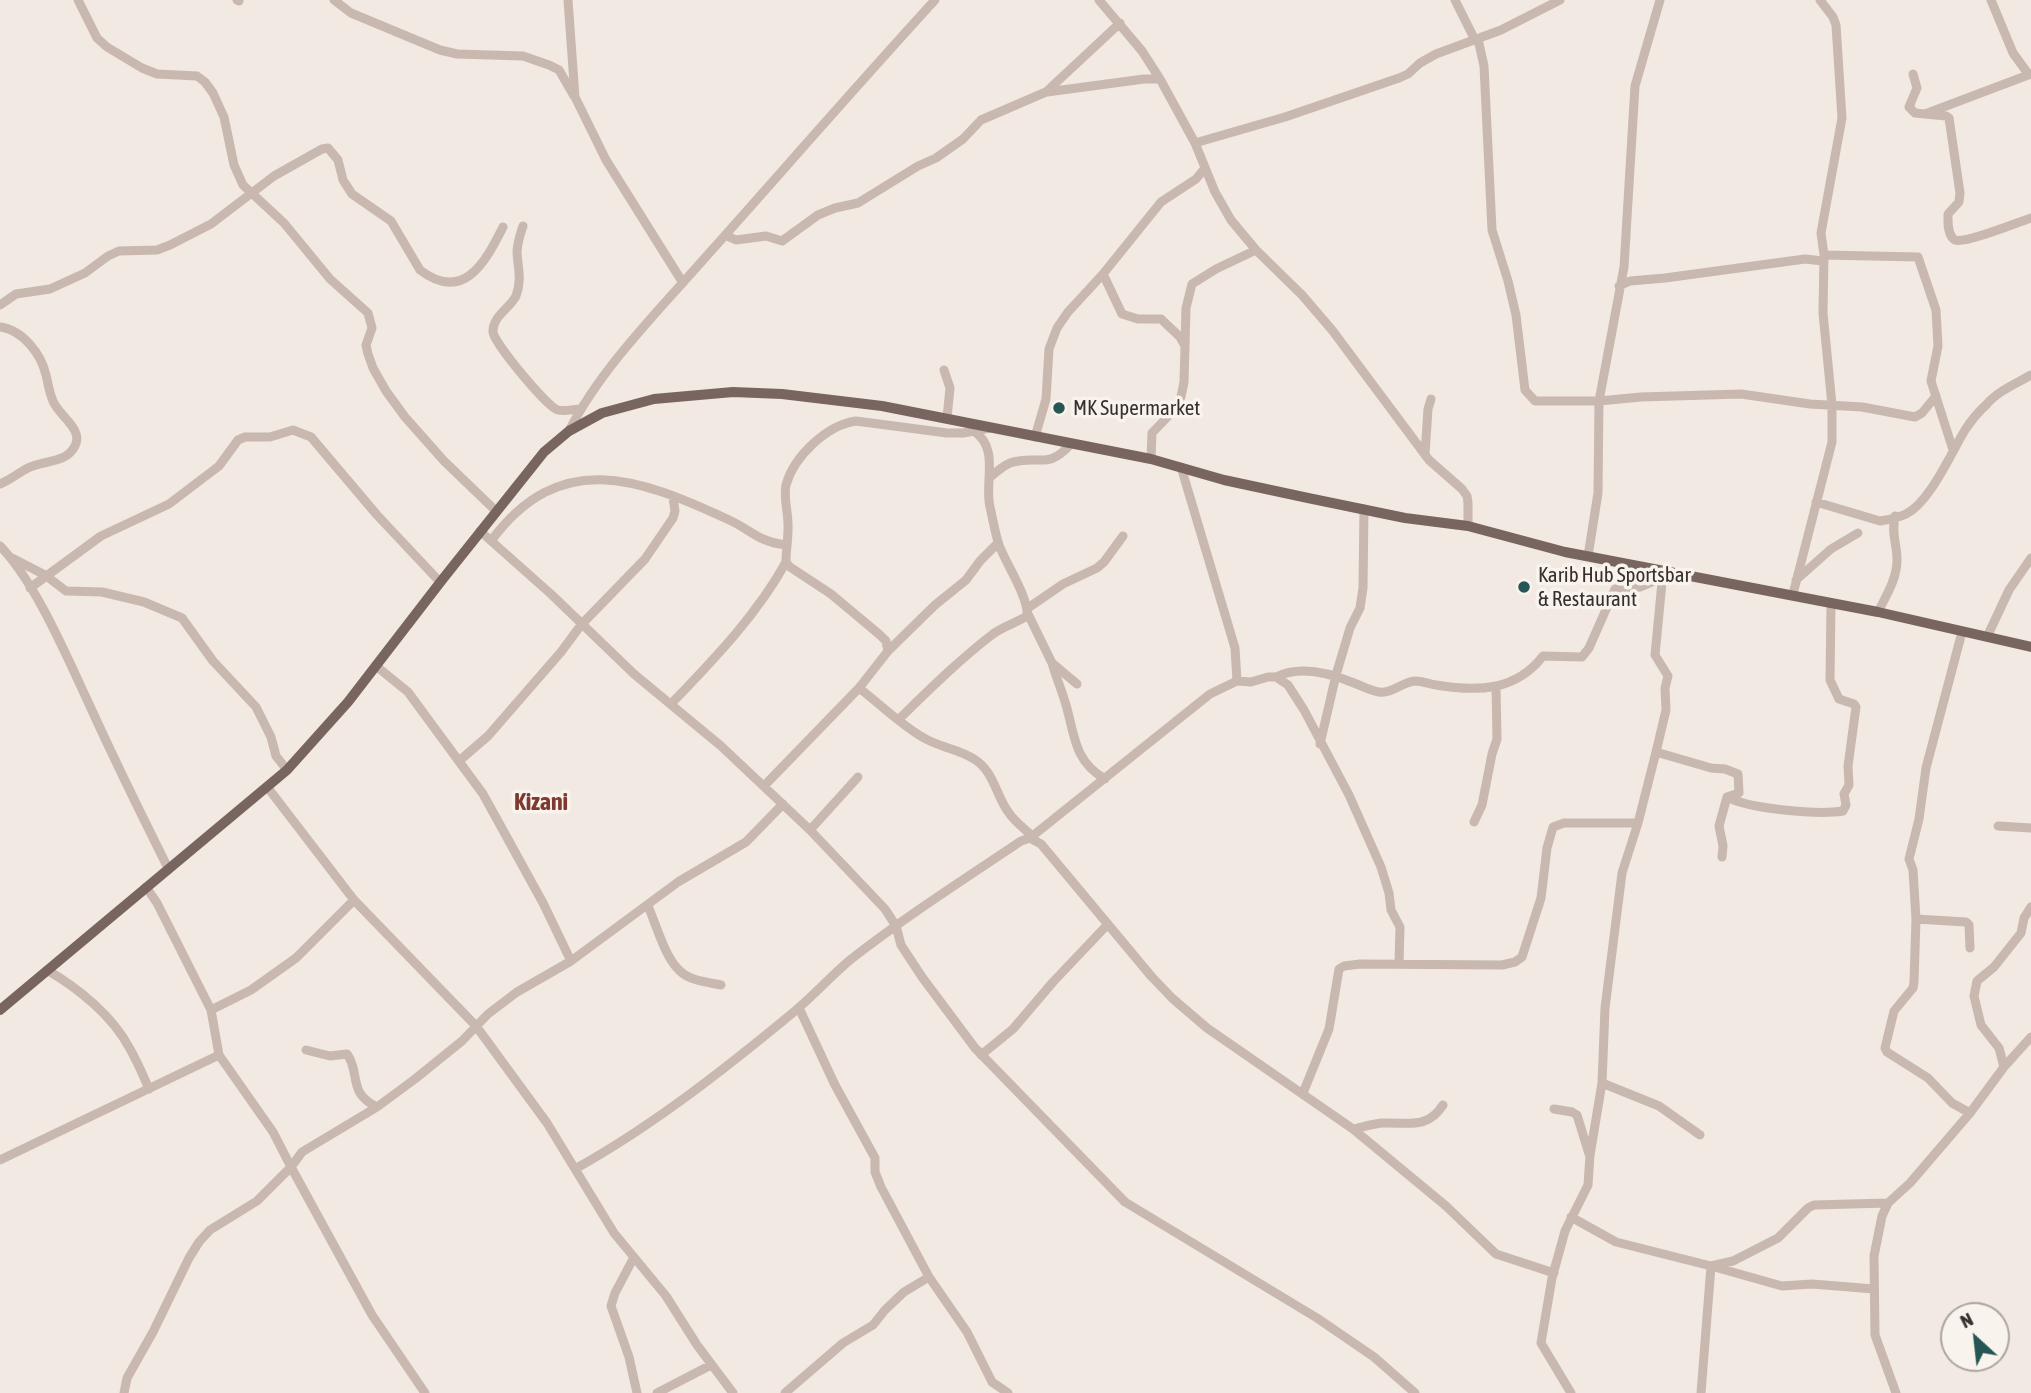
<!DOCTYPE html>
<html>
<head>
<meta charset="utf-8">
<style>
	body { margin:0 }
	#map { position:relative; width:2031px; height:1393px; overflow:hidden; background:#f1e9e2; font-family:"Asap Condensed",sans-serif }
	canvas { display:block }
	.north { position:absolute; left:1940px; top:1302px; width:70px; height:70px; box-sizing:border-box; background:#f9f3ee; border:2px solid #aca5a0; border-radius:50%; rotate:333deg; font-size:19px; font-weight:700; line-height:28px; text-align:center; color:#382f2c }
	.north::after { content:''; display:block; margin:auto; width:24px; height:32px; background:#265554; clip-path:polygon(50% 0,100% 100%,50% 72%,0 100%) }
</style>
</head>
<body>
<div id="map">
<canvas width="2031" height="1393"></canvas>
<div class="north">N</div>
</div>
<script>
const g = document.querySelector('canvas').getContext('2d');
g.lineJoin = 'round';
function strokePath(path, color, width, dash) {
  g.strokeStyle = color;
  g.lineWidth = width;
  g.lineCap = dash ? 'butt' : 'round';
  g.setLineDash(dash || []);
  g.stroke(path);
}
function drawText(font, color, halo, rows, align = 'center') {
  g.font = font + ' "Asap Condensed",sans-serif';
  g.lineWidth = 7;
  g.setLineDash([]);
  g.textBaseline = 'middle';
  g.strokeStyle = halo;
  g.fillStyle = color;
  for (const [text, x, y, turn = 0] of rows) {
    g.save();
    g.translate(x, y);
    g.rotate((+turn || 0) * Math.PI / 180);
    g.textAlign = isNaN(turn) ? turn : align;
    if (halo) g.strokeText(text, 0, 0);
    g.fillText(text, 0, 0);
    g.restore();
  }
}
const minor = new Path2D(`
	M78 0 97 38 107 47 142 68 157 74 197 76 205 82 213 93 224 117 234 165 243 185 284 223 330 279 368 313 372 328 366 345 368 354 373 368 386 391 405 417 444 461 496 511
	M237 0 239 1
	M334 0 351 13 440 50 457 54 523 56 549 65 559 70 574 96
	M568 0 575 97 606 160 683 283
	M1099 0 1142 51 1160 79 1195 143 1215 192 1231 220 1256 250 1302 295 1332 330 1429 460 1462 489 1467 496 1468 503V526
	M1455 0 1475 40
	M1991 0 2013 53 2029 75
	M1478 39 1484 66 1492 230 1508 281 1516 315 1525 390 1535 401H1599L1641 397 1741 394 1810 404 1862 407 1915 417 1922 413 1936 396
	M1913 74 1917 88 1909 107 1915 113 1925 114 2031 74
	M1047 92 1144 79H1160
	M1925 114 1946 116 1949 118 1960 193 1959 202 1948 214C1948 222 1947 235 1955 240 1965 244 2018 222 2031 218
	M1195 143 1285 117 1399 78 1408 74 1420 63 1436 54 1501 30 1560 0
	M523 226C520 235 517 243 517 253 518 268 522 280 516 296 510 308 492 317 493 332 494 343 547 407 558 410 565 412 573 409 580 409
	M725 235 736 240 766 236 782 241 818 215 835 208 858 203 918 166 936 158 963 139 981 120 1046 92 1120 23
	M1824 255 1918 257 1936 310 1938 346 1931 381 1953 450
	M1103 274 1122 314 1138 319H1161L1180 337 1185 346 1184 382 1181 397 1176 408 1152 433 1151 459
	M1619 286 1630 281 1665 278 1805 259 1823 261
	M0 305 16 294 50 289 85 273 108 256 119 251 157 250 170 245 211 224 274 176 322 149 328 148 338 160 343 180 352 194 391 221 420 270C463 303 485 263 503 227
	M0 327C23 330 41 354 46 375 48 383 49 392 53 401 58 415 84 429 75 446 66 464 43 460 28 468 18 473 10 480 0 484
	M1185 346 1186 308 1192 284 1216 269 1256 250
	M944 370 950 388 947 418
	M569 431C601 367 664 305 711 251 786 167 859 83 935 0
	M1035 437 1046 399 1049 349 1057 328 1068 312 1103 274 1161 202 1196 179 1205 168
	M1425 454 1428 409 1431 399
	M1181 467 1235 648 1237 681
	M989 478C997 472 1004 464 1013 462 1042 455 1047 470 1071 444
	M1816 502 1880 521C1887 520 1900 517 1906 514 1930 502 1951 453 1965 430 1971 421 1978 412 1986 405 1998 391 2015 384 2031 375
	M480 531 552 595 634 674 721 746 810 830 885 909 896 926 901 945 922 977 975 1048 1125 1202 1317 1318 1374 1357 1415 1393
	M491 541C560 448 638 478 727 519 752 530 756 541 786 545
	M0 546C36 583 67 657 89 704 114 759 141 814 168 868
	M1588 556 1598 493 1599 401 1624 267 1635 86 1660 0
	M12 558 45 575 66 591 102 592 144 602 182 618 213 661 256 707 271 737 276 756 287 770
	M1796 580 1831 549 1858 533
	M30 588 101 536 169 504 219 466 238 440 245 437H270L293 430 311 437 377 515 440 582
	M1793 594 1832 442V405L1823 313 1824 255 1821 233 1842 118 1836 25 1833 17 1820 0
	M1028 608 1063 584 1097 568 1104 562 1123 536
	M1027 612 1052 663 1077 684
	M1878 612C1886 596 1897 579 1897 560 1897 543 1891 535 1895 516
	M1962 632 1926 768 1919 819 1909 859 1913 870 1916 919 1914 982 1913 988 1894 1011 1885 1048 1887 1052 1928 1078 1952 1103 1970 1113
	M1987 637 2009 590 2031 558
	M888 651 886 641 880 635 831 594 790 567 786 562C786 550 788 540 788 529 789 514 783 499 786 485 794 456 827 425 856 421L947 433H963L990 428
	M1052 663C1056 677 1062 691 1066 705 1075 736 1074 761 1105 779
	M376 666 408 692 483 794 543 903 571 961
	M1276 677C1300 665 1330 673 1354 683 1362 686 1371 691 1379 692 1392 694 1402 682 1415 681 1422 681 1429 684 1436 685 1478 692 1516 691 1543 656L1582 657 1589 648 1615 589 1640 587 1663 577
	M859 688C880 704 901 725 924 738 939 747 959 749 974 759 994 771 996 796 1009 813 1015 822 1025 829 1032 836
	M671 704C713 660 757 615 786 562
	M899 719C930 689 959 660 993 634 1004 626 1016 623 1027 616 1029 598 1006 564 999 545 995 533 993 520 990 507 984 481 1000 449 974 431
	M1320 744 1336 675 1350 628 1360 608 1363 588 1364 509
	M1656 752 1711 768 1725 769 1738 774 1739 793 1727 797 1719 826 1723 846 1722 857
	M459 761 488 736 561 652 581 625 645 559 673 518 675 511 673 498
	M764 786 859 688 888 651 935 605 966 580 980 561 998 543
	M268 788 354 900 476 1026 547 1123 614 1233 666 1296 697 1345 733 1393
	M1727 797C1749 809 1818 815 1843 811L1846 805 1844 794 1849 785 1848 766 1856 707 1854 704 1839 699 1830 680 1831 604
	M1474 822 1482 805 1492 754 1497 739 1496 688
	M1998 826 2031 828
	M810 830 858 777
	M1030 838 1210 694 1237 681 1251 682 1268 677H1276L1288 685 1304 710 1349 795 1381 867 1389 893 1391 910 1400 927 1399 964
	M648 906C656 924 665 958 680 971 690 981 708 982 721 985
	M1916 919 1966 922 1969 925 1970 948
	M47 970C78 988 113 1016 130 1049 137 1061 143 1075 149 1089
	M799 1008 835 1085 875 1158V1172L881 1187 929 1277 967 1332 992 1382 1008 1393
	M211 1010 251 990 296 958 354 900
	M306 1050 330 1056 347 1054C361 1073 347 1093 377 1107L415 1079 462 1041 488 1014 517 992 571 961 678 882 746 842 783 804
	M981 1055 1013 1029 1053 982 1108 924
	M2004 1067 1999 1048 1981 1025 1974 996 1977 981 1994 967 2021 933 2024 918 2031 907
	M1602 1083 1659 1106 1700 1135
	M1303 1093 1329 1029 1339 969 1344 966 1360 964 1502 965 1515 962 1522 957 1541 898 1547 848 1553 827 1564 823H1638
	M377 1107 302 1152 291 1167 372 1315 425 1393
	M1554 1109 1572 1112 1577 1115 1589 1154
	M1353 1129C1363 1127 1372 1124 1382 1123 1408 1122 1427 1130 1443 1105
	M0 1160 219 1055
	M575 1169C654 1125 726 1068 795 1011 814 995 831 976 850 960 905 917 963 880 1021 841L1030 838 1041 844 1151 976 1172 998 1207 1028 1353 1129 1446 1206 1496 1254 1554 1273
	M1571 1217 1616 1242 1711 1266 1733 1261 1778 1238 1808 1208 1814 1205 1888 1203
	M633 1259 615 1293 611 1306 629 1357 637 1393
	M124 1393 127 1378 153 1332 189 1258 199 1242 210 1230 257 1201 291 1167 273 1132 219 1055 211 1010 157 903 146 887
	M657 1393 711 1365
	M785 1393 843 1343 873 1325 885 1310 904 1292 929 1277
	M1571 1393 1541 1343 1552 1278 1565 1231 1588 1185 1590 1155 1602 1083 1605 1008 1622 873 1638 823 1656 752 1666 710 1665 688 1668 676 1655 655 1663 572
	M1701 1393 1711 1266 1782 1286 1812 1284 1874 1289
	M1896 1393 1875 1335 1874 1256 1882 1216 1888 1203 1910 1183 1970 1113 2004 1067 2031 1037`);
const major = new Path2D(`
	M0 1010 287 770 348 702 442 580 544 452 569 431 602 413 654 399 733 392 782 394 882 406 1151 459 1224 480 1308 498 1405 518 1468 526 1565 552 1878 612 2031 647`);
const markers = [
	[1059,408,7,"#265554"],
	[1524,587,7,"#265554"]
];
const poiNames = [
	["MK Supermarket",1073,408],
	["Karib Hub Sportsbar",1538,575],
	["& Restaurant",1538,599]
];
const quarterNames = [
	["Kizani",541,802]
];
strokePath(minor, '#c8b8af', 9);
strokePath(major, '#78655f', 10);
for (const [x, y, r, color] of markers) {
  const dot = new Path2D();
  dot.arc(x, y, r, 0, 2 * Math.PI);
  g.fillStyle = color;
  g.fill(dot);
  strokePath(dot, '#f9f3ee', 2.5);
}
drawText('21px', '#382f2c', '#f9f3ee', poiNames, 'left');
drawText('bold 24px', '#7e3a2e', '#f9f3ee', quarterNames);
</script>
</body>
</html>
